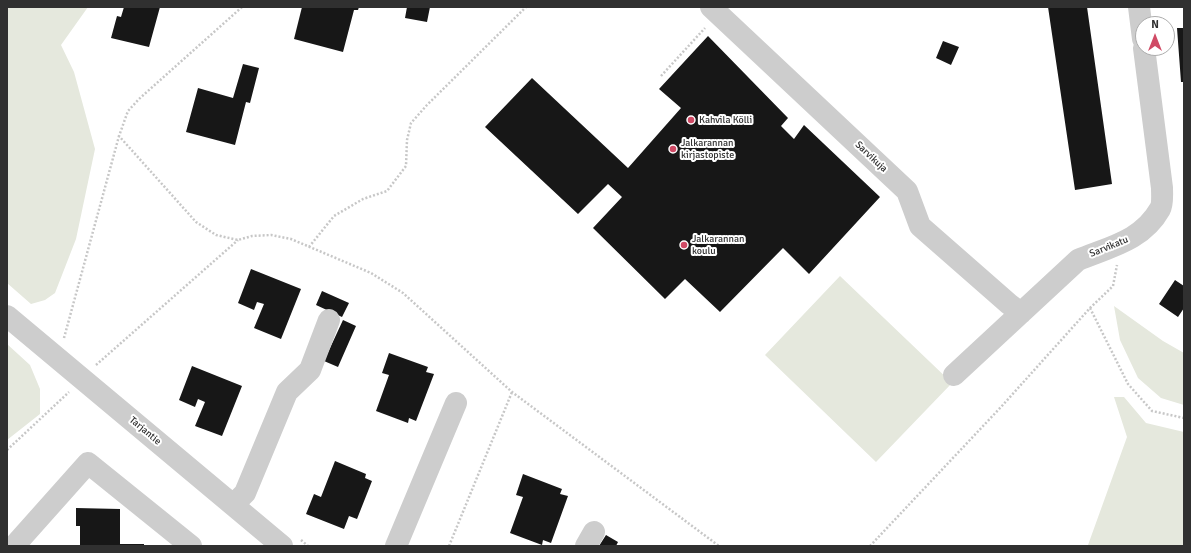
<!DOCTYPE html>
<html>
<head>
<meta charset="utf-8">
<style>
	body { margin:0 }
	#map { position:relative; width:1191px; height:553px; overflow:hidden; background:#fff; font-family:Signika,sans-serif }
	canvas { display:block }
	.frame { position:absolute; inset:0; border:8px solid #303030; pointer-events:none }
	.north { position:absolute; left:1135px; top:16px; width:40px; height:40px; box-sizing:border-box; background:#fff; border:1px solid #acacac; border-radius:50%; rotate:0deg; font-size:11px; font-weight:700; line-height:16px; text-align:center; color:#303030 }
	.north::after { content:''; display:block; margin:auto; width:14px; height:18px; background:#d04a65; clip-path:polygon(50% 0,100% 100%,50% 72%,0 100%) }
</style>
</head>
<body>
<div id="map">
<canvas width="1191" height="553"></canvas>
<div class="frame"></div>
<div class="north">N</div>
</div>
<script>
const g = document.querySelector('canvas').getContext('2d');
g.lineJoin = 'round';
function fill(path, color) {
  g.fillStyle = color;
  g.fill(path, 'evenodd');
}
function strokePath(path, color, width, dash) {
  g.strokeStyle = color;
  g.lineWidth = width;
  g.lineCap = dash ? 'butt' : 'round';
  g.setLineDash(dash || []);
  g.stroke(path);
}
function drawText(font, color, halo, rows, align = 'center') {
  g.font = font + ' Signika,sans-serif';
  g.lineWidth = 4;
  g.setLineDash([]);
  g.textBaseline = 'middle';
  g.strokeStyle = halo;
  g.fillStyle = color;
  for (const [text, x, y, turn = 0] of rows) {
    g.save();
    g.translate(x, y);
    g.rotate((+turn || 0) * Math.PI / 180);
    g.textAlign = isNaN(turn) ? turn : align;
    if (halo) g.strokeText(text, 0, 0);
    g.fillText(text, 0, 0);
    g.restore();
  }
}
const green = new Path2D(`
	M7 7H88L61 45 74 72 95 149 76 239 55 293 45 300 31 304 7 283Z
	M840 276 952 383 876 462 765 355Z
	M1114 306 1163 341 1184 353V405L1161 398 1138 378 1120 340Z
	M7 344 30 365 40 389V414L7 440Z
	M1114 397H1124L1146 423 1184 432V546H1089L1088 545 1127 437Z`);
const building = new Path2D(`
	M124 7H160L149 47 111 38 117 16 121 17Z
	M302 7H359L358 10H354L343 52 294 39Z
	M407 7H430L427 22 405 18Z
	M1048 7H1087L1112 184 1075 190Z
	M1177 28H1184V82H1181Z
	M708 36 788 118 781 126 794 139 804 125 880 197 809 274 783 248 720 312 685 279 665 299 593 228 622 197 608 184 578 214 485 127 532 78 628 168 681 108 659 89Z
	M943 41 959 47 951 65 936 58Z
	M243 64 259 68 250 103 246 102 235 145 186 132 198 88 233 98Z
	M251 269 301 289 281 339 254 328 264 304 257 302 254 310 238 303Z
	M1175 280 1184 286V308L1178 317 1159 304Z
	M322 291 349 303 342 317 316 305Z
	M343 320 356 326 338 367 324 361Z
	M389 353 428 367 426 372 434 374 416 421 409 418 408 423 376 411 389 375 382 373Z
	M192 366 242 386 222 436 195 426 205 402 198 399 195 407 179 400Z
	M335 461 366 474 365 478 372 481 357 519 349 516 344 529 306 514 314 494 321 497Z
	M523 474 562 489 560 494 568 496 551 543 543 540 542 545 510 533 523 497 516 495Z
	M76 508 120 509V544H144V546H80V526H76Z
	M606 535 618 542 616 546H599Z`);
const path = new Path2D(`
	M242 7 139 99 128 111 119 136 196 222 216 235 238 240 252 236 271 235 291 239 371 273 403 293 512 392 719 546
	M661 76 705 28
	M309 247 334 216 363 199 387 191 406 166 407 140 411 123 427 105 526 7
	M1090 308 1128 384 1152 411 1184 418
	M64 338 119 136
	M96 365 238 240
	M7 450 69 392
	M301 540 308 546
	M449 546 512 392
	M870 546 1001 407 1090 308 1113 286 1117 265`);
const minor = new Path2D(`
	M711 7 907 191 920 226 1009 304 1021 313
	M1139 7 1143 39
	M7 316 282 546
	M954 375 1078 260C1109 247 1142 241 1160 209 1163 204 1162 194 1162 188L1144 48
	M233 505 245 493 287 392 310 370 329 320
	M14 546 88 463 191 546
	M396 546 456 403
	M586 546 594 532`);
const markers = [
	[691,120,4,"#d04a65"],
	[673,149,4,"#d04a65"],
	[684,245,4,"#d04a65"]
];
const poiNames = [
	["Kahvila Kölli",699,120],
	["Jalkarannan",681,143],
	["kirjastopiste",681,155],
	["Jalkarannan",692,239],
	["koulu",692,251]
];
const streetNames = [
	["Sarvikuja",871,157,43],
	["Sarvikatu",1109,247,-22],
	["Tarjantie",145,431,40]
];
fill(green, '#e5e8dd');
fill(building, '#171717');
strokePath(path, '#c7c7c7', 2.5, [2, 2]);
strokePath(minor, '#cdcdcd', 22);
for (const [x, y, r, color] of markers) {
  const dot = new Path2D();
  dot.arc(x, y, r, 0, 2 * Math.PI);
  g.fillStyle = color;
  g.fill(dot);
  strokePath(dot, '#fff', 1.5);
}
drawText('10px', '#303030', '#fff', poiNames, 'left');
drawText('10px', '#303030', '#fff', streetNames);
</script>
</body>
</html>
